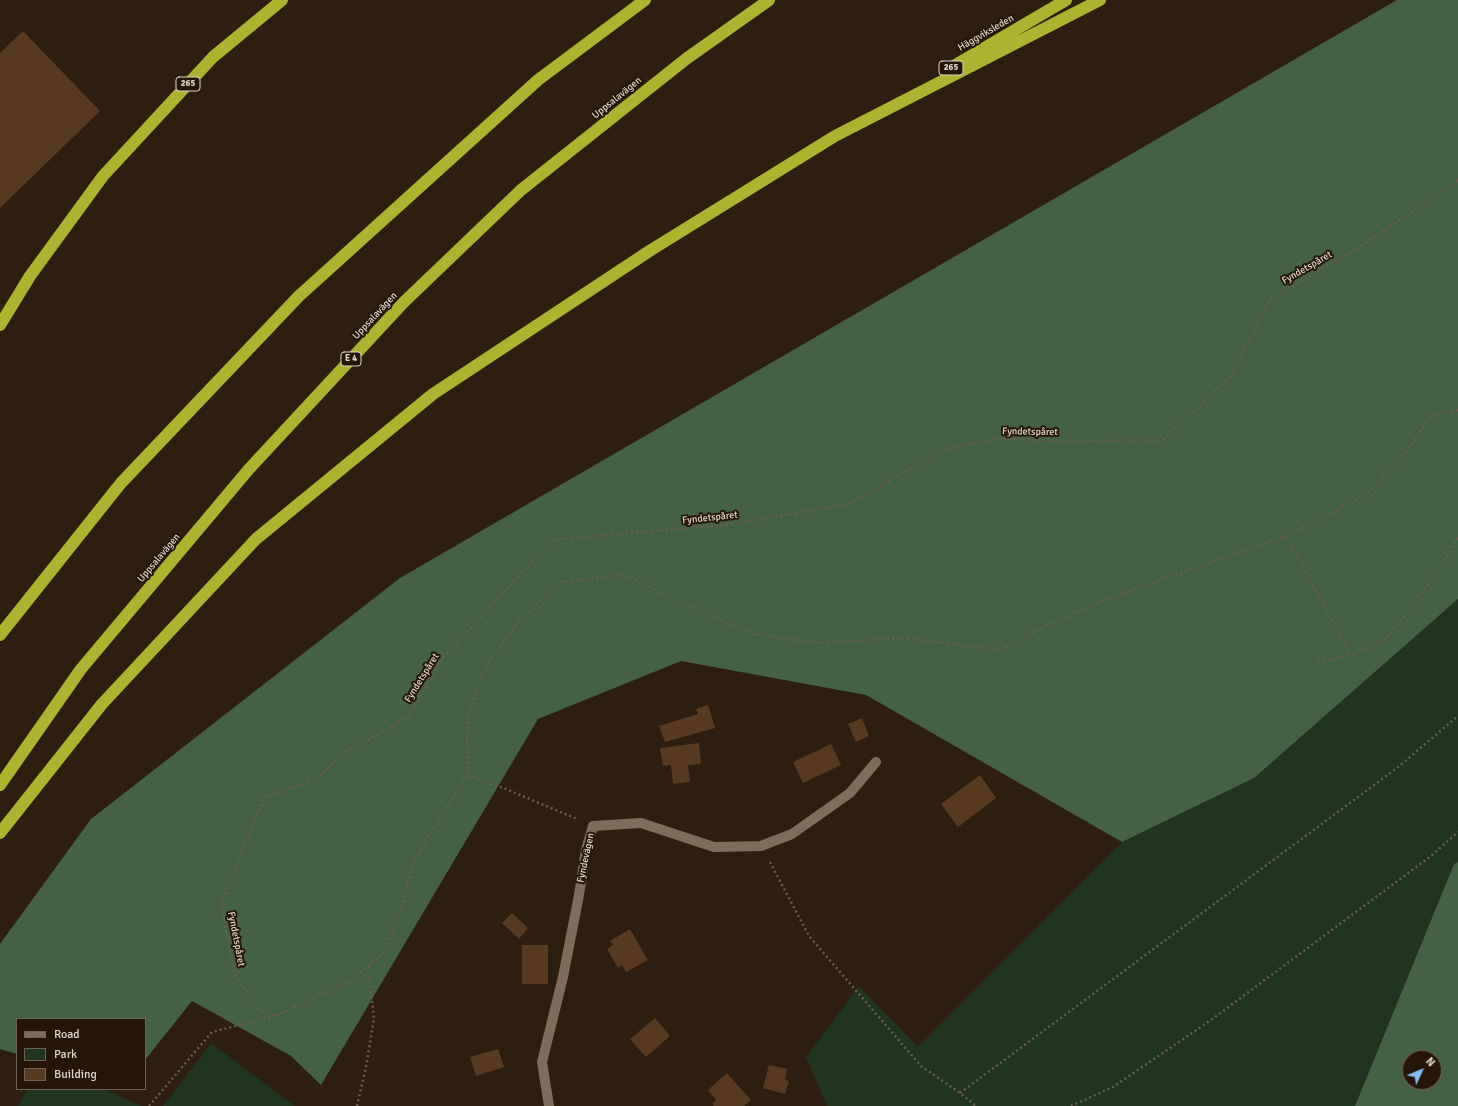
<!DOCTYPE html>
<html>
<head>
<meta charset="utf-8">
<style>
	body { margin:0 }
	#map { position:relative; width:1458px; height:1106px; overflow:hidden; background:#2e1e10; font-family:Signika,sans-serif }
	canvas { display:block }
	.legend { position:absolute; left:16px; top:1018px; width:130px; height:72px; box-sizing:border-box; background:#241507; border:1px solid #706256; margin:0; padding:5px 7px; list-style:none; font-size:12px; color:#e1d6cd }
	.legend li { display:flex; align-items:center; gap:8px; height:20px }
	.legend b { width:20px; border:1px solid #706256 }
	.north { position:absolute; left:1402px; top:1050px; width:40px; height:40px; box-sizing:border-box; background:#241507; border:1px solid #706256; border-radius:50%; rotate:46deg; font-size:11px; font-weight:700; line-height:16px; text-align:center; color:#e1d6cd }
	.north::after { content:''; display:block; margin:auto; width:14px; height:18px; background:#80bdfa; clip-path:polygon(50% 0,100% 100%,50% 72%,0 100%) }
</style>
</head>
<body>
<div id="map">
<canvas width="1458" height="1106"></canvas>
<ul class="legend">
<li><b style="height:5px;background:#7f6c5b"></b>Road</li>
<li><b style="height:11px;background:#213420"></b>Park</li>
<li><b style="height:11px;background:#583a20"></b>Building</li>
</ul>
<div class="north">N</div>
</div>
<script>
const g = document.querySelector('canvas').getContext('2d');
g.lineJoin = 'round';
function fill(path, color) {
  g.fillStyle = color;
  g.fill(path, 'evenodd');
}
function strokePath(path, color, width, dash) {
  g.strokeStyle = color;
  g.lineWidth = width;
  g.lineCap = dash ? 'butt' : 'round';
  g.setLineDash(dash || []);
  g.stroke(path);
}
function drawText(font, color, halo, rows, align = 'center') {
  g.font = font + ' Signika,sans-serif';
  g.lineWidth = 4;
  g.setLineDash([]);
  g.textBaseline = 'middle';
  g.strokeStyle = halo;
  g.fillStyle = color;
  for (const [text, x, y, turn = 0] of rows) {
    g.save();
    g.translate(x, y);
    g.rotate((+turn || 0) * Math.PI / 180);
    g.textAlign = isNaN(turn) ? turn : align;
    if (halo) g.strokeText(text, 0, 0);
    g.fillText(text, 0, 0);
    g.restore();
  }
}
const green = new Path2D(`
	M1458 599V862L1454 864 1355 1106H827L806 1057 859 986 918 1047 1122 842 1254 778Z
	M211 1043 295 1106H163Z
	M27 1089H104L141 1106H18Z`);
const forest = new Path2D(`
	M1397 0H1458V599L1254 778 1122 842 866 695 681 661 538 719 321 1085 291 1056 192 1001 145 1060V1019H17V1054L0 1049V944L91 819 400 578Z
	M1458 862V1106H1355L1454 864ZM1410 1058H1434V1082H1410Z`);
const building = new Path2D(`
	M23 31 100 111 0 208V53Z
	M708 705 715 728 665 742 659 726 698 714 696 709Z
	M862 718 869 736 856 742 848 724Z
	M699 743 701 764 688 765 690 782 673 784 671 765 663 766 660 748Z
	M831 744 841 765 803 783 793 762Z
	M980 775 996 798 958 827 941 804Z
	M512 913 528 928 519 939 502 923Z
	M630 929 648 960 626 972 622 965 618 968 607 949 613 945 610 941Z
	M522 945H548V984H522Z
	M655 1018 670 1036 646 1057 630 1039Z
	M498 1049 504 1067 476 1076 470 1057Z
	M769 1065 787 1069 785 1080 789 1081 785 1094 763 1088Z
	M727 1073 751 1100 744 1106H714L712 1104 716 1100 708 1090Z`);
const path = new Path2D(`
	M1458 180 1358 248 1270 299 1231 376 1163 440 1054 441 998 439 945 449 849 504 733 524 552 540 443 658 408 717 346 752 315 780 264 797 221 904 235 974 259 1009 275 1016 352 980 386 950 405 894 415 859 467 775V720L486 666 516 625 558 582 625 575 673 599 753 634 817 643 903 638 1000 650 1046 626 1104 600 1286 536 1365 495 1399 462 1431 416 1458 410
	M1286 536 1351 655
	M1318 662 1351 655 1387 639 1439 570 1458 537
	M467 775 506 789 577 819
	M770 862 809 936 921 1066 960 1093 976 1106
	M960 1093 1397 768 1458 716
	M149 1106 212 1032 275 1016
	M357 1106 366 1067 374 1018 368 966
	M1071 1106 1113 1087 1211 1020 1431 856 1458 832`);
const minor = new Path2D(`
	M549 1106 542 1062 563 977 579 895 586 850 593 826 641 823 714 847 761 846 792 834 850 793 876 762`);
const highway = new Path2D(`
	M947 70 1066 0
	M0 325 30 276 103 176 213 57 282 0
	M0 635 121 483 299 296 538 80 645 0
	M0 785 81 669 249 469 404 302 521 190 686 59 769 0
	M0 833 102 704 256 539 433 394 651 250 835 136 1100 0`);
const shields = [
	[951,68,24],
	[188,84,24],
	[351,359,20]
];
const shieldNames = [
	["265",951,68],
	["265",188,84],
	["E 4",351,359]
];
const streetNames = [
	["Häggviksleden",986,33,-30],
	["Uppsalavägen",617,98,-39],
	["Fyndetspåret",1307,268,-30],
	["Uppsalavägen",375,316,-47],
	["Fyndetspåret",1030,432,1],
	["Fyndetspåret",710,518,-6],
	["Uppsalavägen",159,558,-50],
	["Fyndetspåret",422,678,-58],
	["Fyndevägen",586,858,-78],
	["Fyndetspåret",236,939,79]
];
fill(green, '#213420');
fill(forest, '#446143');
fill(building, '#583a20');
strokePath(path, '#6b5c50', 2.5, [2, 3]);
strokePath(minor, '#7f6c5b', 10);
strokePath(highway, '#adb32f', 12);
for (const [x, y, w] of shields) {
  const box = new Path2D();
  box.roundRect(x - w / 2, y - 7, w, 14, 3);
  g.fillStyle = '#241507';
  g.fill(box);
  strokePath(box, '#e1d6cd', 1);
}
drawText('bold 9px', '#e1d6cd', null, shieldNames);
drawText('10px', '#e1d6cd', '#241507', streetNames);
</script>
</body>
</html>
